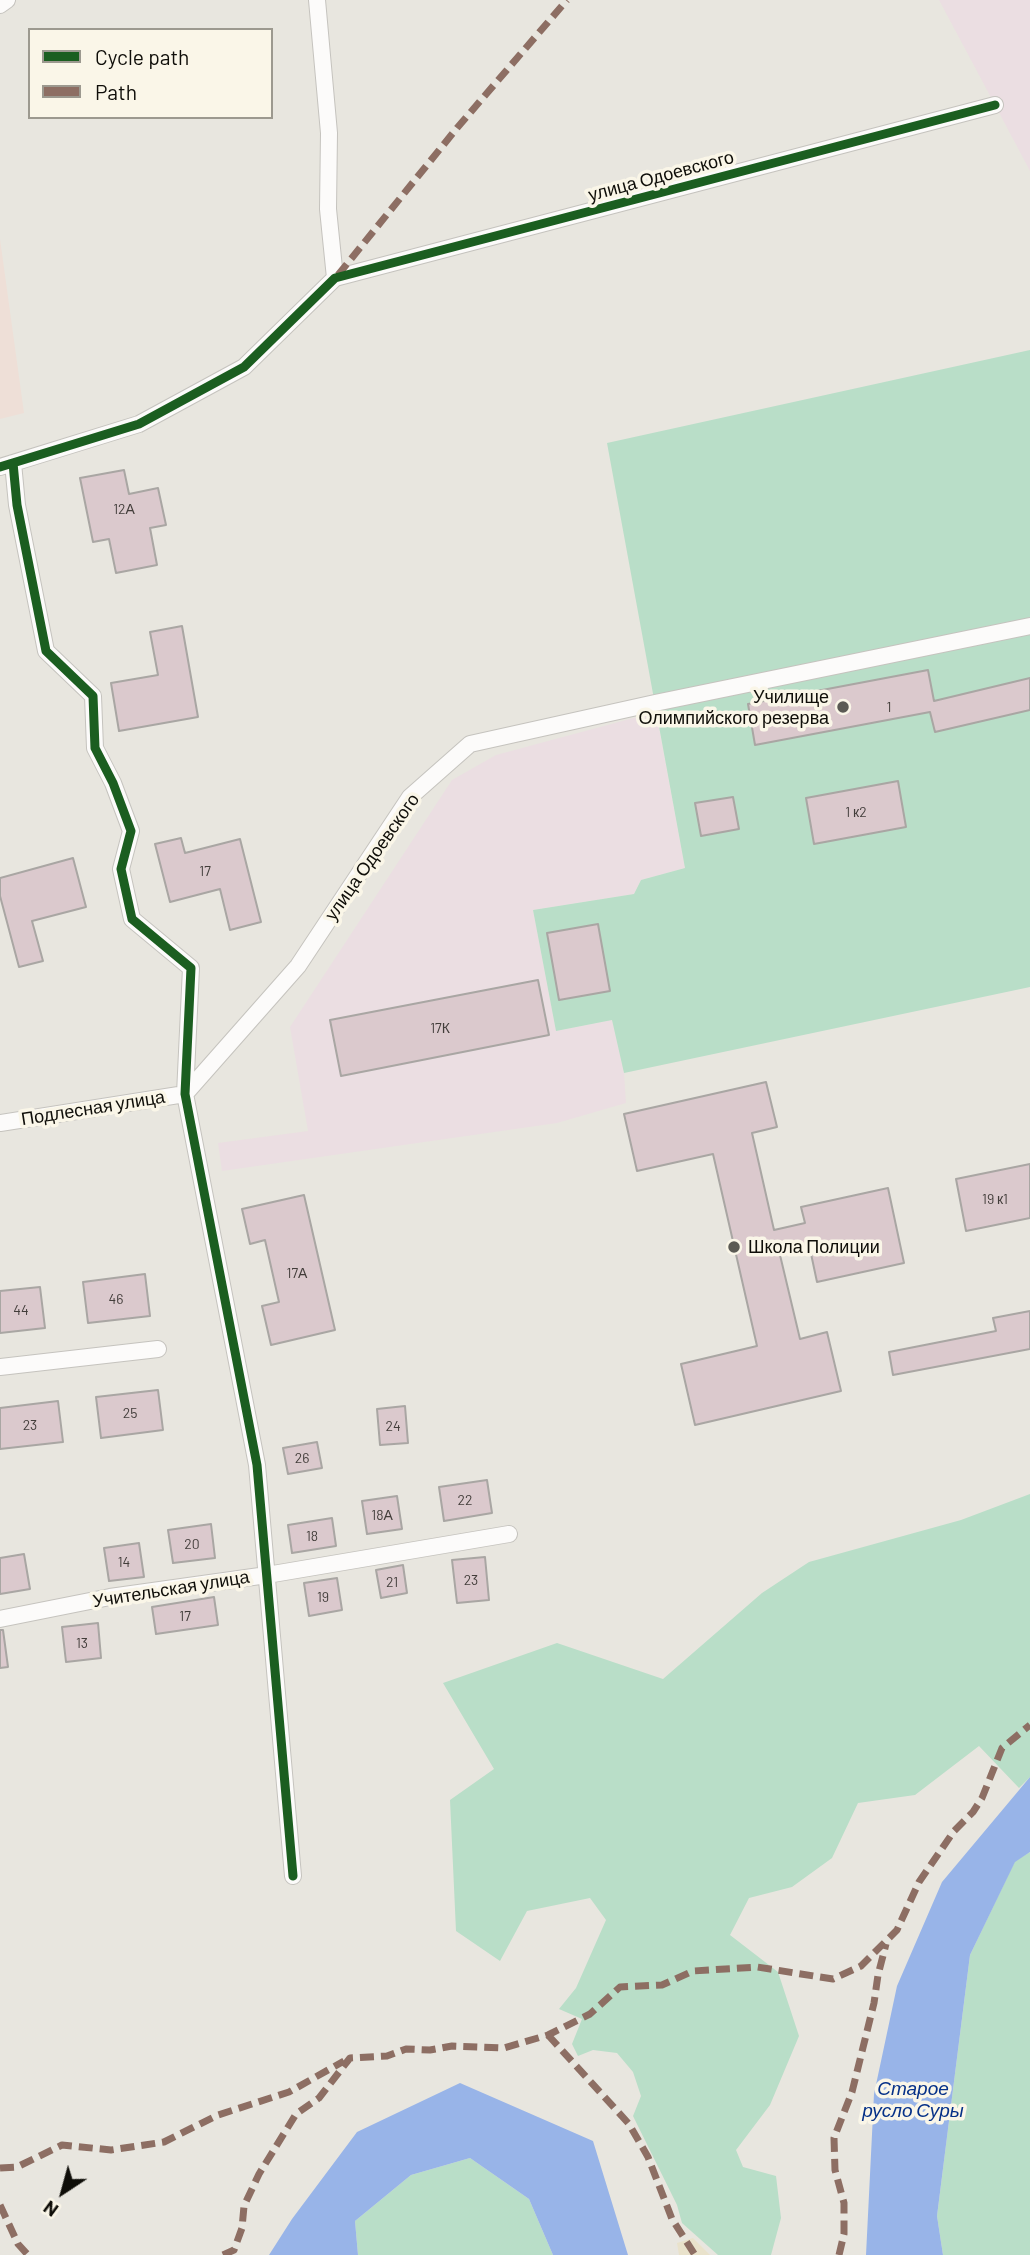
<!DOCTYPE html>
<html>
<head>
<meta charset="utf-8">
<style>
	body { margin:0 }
	#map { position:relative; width:1030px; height:2255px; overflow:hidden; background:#e8e6df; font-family:Barlow,sans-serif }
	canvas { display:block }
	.legend { position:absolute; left:28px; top:28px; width:245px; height:91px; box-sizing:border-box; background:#faf6e8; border:2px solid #9c998f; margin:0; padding:9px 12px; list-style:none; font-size:21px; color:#0f0e09 }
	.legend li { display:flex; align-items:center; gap:14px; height:35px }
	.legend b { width:35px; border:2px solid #9c998f }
	.north { position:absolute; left:28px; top:2157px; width:70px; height:70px; -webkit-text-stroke:5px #faf6e8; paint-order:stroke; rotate:216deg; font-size:19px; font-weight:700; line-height:28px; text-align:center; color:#0f0e09 }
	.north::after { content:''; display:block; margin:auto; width:24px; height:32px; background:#0f0e09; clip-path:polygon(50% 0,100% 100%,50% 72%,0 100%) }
</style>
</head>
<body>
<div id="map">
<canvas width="1030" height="2255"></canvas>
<ul class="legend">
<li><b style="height:9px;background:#1b5e20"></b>Cycle path</li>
<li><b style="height:9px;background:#8d6e63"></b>Path</li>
</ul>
<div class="north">N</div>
</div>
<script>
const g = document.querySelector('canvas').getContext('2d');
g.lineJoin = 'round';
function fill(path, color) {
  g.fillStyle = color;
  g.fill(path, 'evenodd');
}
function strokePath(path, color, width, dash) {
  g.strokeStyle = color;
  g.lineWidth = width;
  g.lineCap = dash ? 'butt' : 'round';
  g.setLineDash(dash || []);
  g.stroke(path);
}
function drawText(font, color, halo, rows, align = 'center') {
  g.font = font + ' Barlow,sans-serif';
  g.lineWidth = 7;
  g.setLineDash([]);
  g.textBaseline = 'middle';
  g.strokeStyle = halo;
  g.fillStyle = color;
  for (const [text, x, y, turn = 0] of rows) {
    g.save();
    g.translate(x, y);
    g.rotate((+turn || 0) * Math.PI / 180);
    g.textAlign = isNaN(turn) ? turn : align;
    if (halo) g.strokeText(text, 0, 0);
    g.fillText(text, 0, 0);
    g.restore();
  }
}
const industrial = new Path2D(`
	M939 0H1030V171L995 105Z
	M656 712 685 868 641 880 634 894 533 910 556 1031 612 1020 624 1073 626 1103 557 1123 222 1171 218 1143 308 1131 290 1027 452 780 496 755Z`);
const education = new Path2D(`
	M0 239 24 413 0 419Z`);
const green = new Path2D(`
	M1030 350V987L624 1073 612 1020 556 1031 533 910 634 894 641 880 685 868 607 443Z
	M1030 1494V1777L1019 1788 979 1746 915 1795 858 1803 832 1858 792 1887 749 1898 730 1935 778 1972 799 2036 770 2105 736 2150 743 2167 776 2176 781 2218 771 2255H718L682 2223 677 2205 633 2116 641 2096 633 2072 617 2053 593 2050 578 2056 572 2044 582 2019 559 2009 576 1988 606 1920 590 1898 527 1911 500 1961 456 1931 450 1800 494 1769 443 1683 557 1643 663 1679 762 1593 809 1562 961 1520Z
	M1030 1852V2255H943L937 2216 970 1955 1015 1861Z
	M470 2158 529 2199 553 2255H358L355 2221 411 2175Z`);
const sand = new Path2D(`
	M693 2238 710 2255H679L677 2243Z`);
const water = new Path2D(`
	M1030 1777V1852L1015 1862 970 1955 937 2216 943 2255H866L874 2094 897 1986 942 1882Z
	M460 2083 593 2141 628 2255H553L529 2199 470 2158 411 2175 355 2221 358 2255H269L292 2219 357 2132Z`);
const building = new Path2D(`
	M124 470 129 494 158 488 166 525 150 528 157 565 116 573 109 539 93 542 80 478Z
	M182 626 198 717 119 731 111 683 158 675 150 632Z
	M928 670 934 701 1030 678V710L935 732 930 712 755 745 748 704Z
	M898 781 906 827 814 844 806 798Z
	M733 797 739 829 701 836 695 803Z
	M181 838 185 853 240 839 261 922 230 930 220 889 170 902 155 844Z
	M73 858 86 907 32 921 43 961 19 967 0 896V878Z
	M598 924 610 991 559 1000 547 933Z
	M538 980 549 1035 341 1076 330 1020Z
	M766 1082 777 1127 752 1133 774 1230 805 1223 801 1207 888 1188 904 1263 817 1282 810 1249 780 1255 800 1339 827 1332 841 1391 695 1425 681 1364 757 1346 713 1154 637 1171 624 1114Z
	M1030 1164V1218L966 1231 956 1179Z
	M304 1195 335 1330 271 1345 262 1306 279 1302 265 1240 250 1244 242 1209Z
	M145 1274 150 1316 88 1323 83 1282Z
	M40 1287 45 1328 0 1333V1291Z
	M1030 1311V1349L893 1375 889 1352 996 1331 993 1318Z
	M158 1390 163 1430 101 1438 96 1397Z
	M58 1401 63 1442 0 1449V1408Z
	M405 1406 408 1443 380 1445 377 1409Z
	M317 1442 322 1468 288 1474 283 1448Z
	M487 1480 492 1513 444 1521 439 1487Z
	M397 1496 402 1529 367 1534 362 1501Z
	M332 1518 336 1546 292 1553 288 1525Z
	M211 1524 215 1558 173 1563 168 1530Z
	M139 1543 144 1577 109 1581 104 1548Z
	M24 1554 30 1589 0 1594V1558Z
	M485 1557 489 1600 457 1603 452 1560Z
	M403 1565 407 1593 381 1598 376 1570Z
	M337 1578 342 1610 309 1616 304 1583Z
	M214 1597 218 1625 156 1634 152 1607Z
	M98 1623 101 1658 66 1662 62 1627Z
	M0 1630H3L8 1667 0 1668Z`);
const minor = new Path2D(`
	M317 0 329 133 328 209 335 278
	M0 5 7 0
	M13 463 17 505 46 651 93 696 95 748 113 783 131 831 121 869 132 919 191 968 185 1094 257 1465 293 1876
	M0 467 139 424 244 367 335 278 995 105
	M185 1094 298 966 410 797 470 744 655 703 1030 626
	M0 1123 185 1094
	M0 1367 158 1349
	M0 1619 110 1597 267 1575 509 1534`);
const quiet = new Path2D(`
	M338 275 457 128 567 0
	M548 2035 629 2124 648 2157 672 2219 695 2255
	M0 2168 17 2167 62 2145 111 2150 164 2142 218 2115 289 2092 344 2061
	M0 2205 18 2244 28 2255
	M223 2255 234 2250 242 2228 244 2206 259 2174 296 2114 319 2098 350 2058 387 2056 406 2049 430 2050 452 2046 504 2048 548 2035 590 2014 620 1987 662 1985 693 1971 757 1967 833 1979 861 1966 897 1930 919 1882 954 1831 973 1812 982 1798 1002 1748 1030 1725
	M839 2255 844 2234V2203L835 2170 834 2138 852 2092 874 2003 878 1975 886 1944`);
const cycleway = new Path2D(`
	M13 463 17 505 46 651 93 696 95 748 113 783 131 831 121 869 132 919 191 968 185 1094 257 1465 293 1876
	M0 467 139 424 244 367 335 278 995 105`);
const markers = [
	[843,707,7,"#5b5a54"],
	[734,1247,7,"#5b5a54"]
];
const numberNames = [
	["12А",124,509],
	["1",889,707],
	["1 к2",856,812],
	["17",205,871],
	["17К",440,1028],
	["19 к1",995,1199],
	["17А",297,1273],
	["46",116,1299],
	["44",21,1310],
	["25",130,1413],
	["23",30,1425],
	["24",393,1426],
	["26",302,1458],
	["22",465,1500],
	["18А",382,1515],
	["18",312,1536],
	["20",192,1544],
	["14",124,1562],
	["23",471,1580],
	["21",392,1582],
	["19",323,1597],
	["17",185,1616],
	["13",82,1643]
];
const streetNames = [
	["улица Одоевского",661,176,-15],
	["улица Одоевского",372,857,-55],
	["Подлесная улица",93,1108,-9],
	["Учительская улица",171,1589,-9]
];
const poiNames = [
	["Училище",829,697],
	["Олимпийского резерва",829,718],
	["Школа Полиции",748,1247,"left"]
];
const waterNames = [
	["Старое",913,2089],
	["русло Суры",913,2111]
];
fill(industrial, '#ebdee2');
fill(education, '#eedfd7');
fill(green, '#b9dec8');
fill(sand, '#e9e2cb');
fill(water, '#98b4e8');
fill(building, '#dbc9cd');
strokePath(building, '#a9a6a3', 2);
strokePath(minor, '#c5c3be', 18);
strokePath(minor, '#fcfbfa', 16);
strokePath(quiet, '#8d6e63', 7, [14, 7]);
strokePath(cycleway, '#1b5e20', 9);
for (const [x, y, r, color] of markers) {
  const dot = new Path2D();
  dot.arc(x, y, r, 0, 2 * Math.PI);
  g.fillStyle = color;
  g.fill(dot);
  strokePath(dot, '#faf6e8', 2.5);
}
drawText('14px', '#423d3a', null, numberNames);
drawText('18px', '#0f0e09', '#faf6e8', streetNames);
drawText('18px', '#0f0e09', '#faf6e8', poiNames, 'right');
drawText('italic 19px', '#063188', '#faf6e8', waterNames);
</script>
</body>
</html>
